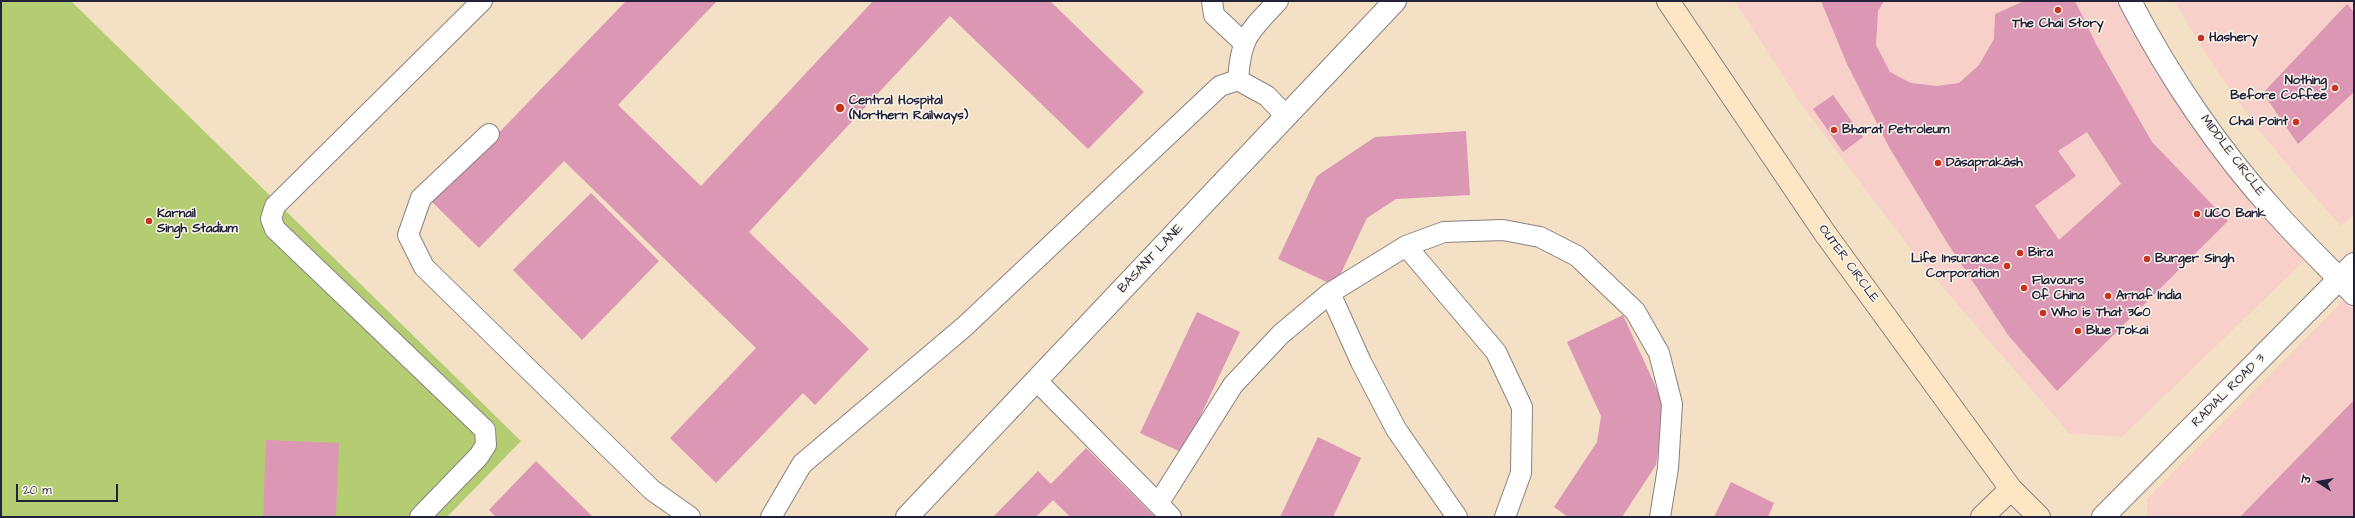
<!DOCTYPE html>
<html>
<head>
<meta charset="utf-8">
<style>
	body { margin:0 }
	#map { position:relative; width:2355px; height:518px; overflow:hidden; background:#f4e0c5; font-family:"Architects Daughter","Playpen Sans Deva",sans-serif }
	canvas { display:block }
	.frame { position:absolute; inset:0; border:2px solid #22223b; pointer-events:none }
	.north { position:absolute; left:2299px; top:462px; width:40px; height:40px; -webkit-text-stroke:3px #fbf7ec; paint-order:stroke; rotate:282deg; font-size:11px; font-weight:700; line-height:16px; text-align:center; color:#22223b }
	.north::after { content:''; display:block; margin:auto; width:14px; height:18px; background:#22223b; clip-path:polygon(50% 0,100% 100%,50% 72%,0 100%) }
	.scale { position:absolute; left:16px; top:484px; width:102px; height:18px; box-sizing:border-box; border:2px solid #22223b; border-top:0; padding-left:5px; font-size:12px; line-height:14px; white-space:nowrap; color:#22223b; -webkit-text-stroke:3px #fbf7ec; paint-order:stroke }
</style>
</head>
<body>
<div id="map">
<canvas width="2355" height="518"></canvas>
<div class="frame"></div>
<div class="north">उ</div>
<div class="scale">20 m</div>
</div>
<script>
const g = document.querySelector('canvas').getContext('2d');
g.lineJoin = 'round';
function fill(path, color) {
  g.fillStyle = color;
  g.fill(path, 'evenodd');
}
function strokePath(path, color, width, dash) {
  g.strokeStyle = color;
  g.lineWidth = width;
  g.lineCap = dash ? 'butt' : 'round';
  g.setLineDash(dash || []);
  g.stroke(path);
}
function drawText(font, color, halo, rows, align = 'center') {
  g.font = font + ' "Architects Daughter",sans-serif';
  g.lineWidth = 3;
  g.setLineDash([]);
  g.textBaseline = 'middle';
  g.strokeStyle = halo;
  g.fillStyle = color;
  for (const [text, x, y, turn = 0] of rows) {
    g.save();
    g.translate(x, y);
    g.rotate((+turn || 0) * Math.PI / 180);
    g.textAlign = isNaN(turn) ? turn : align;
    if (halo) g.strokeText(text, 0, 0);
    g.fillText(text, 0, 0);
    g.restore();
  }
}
const built = new Path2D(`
	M1735 1H2119L2138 37 2232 176 2286 240 2306 259 2122 437 2069 433 1920 261 1803 107Z
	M2174 1H2354V214L2341 226 2305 186 2254 124 2209 59Z
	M2344 300 2354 310V517H2147V499Z`);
const green = new Path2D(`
	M1 1 72 2 521 441 447 517H1Z`);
const building = new Path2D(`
	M626 1H717L618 105 701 186 873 1H1050L1144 92 1088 149 950 16 749 232 869 349 815 405 803 393 716 483 670 438 756 348 564 161 479 248 432 202Z
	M1821 1H1884L1878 11 1876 45 1890 72 1911 83 1937 86 1959 83 1979 65 1994 39 1995 14 2024 1H2075L2096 44 2152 142 2228 221 2057 391 2008 335 1948 244 1889 147 1847 64ZM2087 132 2121 184 2059 240 2035 206 2076 176 2058 151Z
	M2347 4 2354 12V92L2298 144 2263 93Z
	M1833 95 1863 137 1843 152 1813 109Z
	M1466 131 1470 195 1396 199 1367 218 1335 286 1278 259 1317 176 1375 137Z
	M591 193 659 261 582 340 513 270Z
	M1197 312 1240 332 1183 453 1140 433Z
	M1623 315 1665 407 1656 465 1622 517H1568L1554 507 1597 442 1601 416 1567 342Z
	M2354 400V517H2240Z
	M1318 437 1361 458 1333 517H1280Z
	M266 440 339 443 336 517H263Z
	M1086 448 1155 517H1070L1053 500 1036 517H993L1038 471 1051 484Z
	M536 461 593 517H496L489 510Z
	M1731 482 1774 503 1768 517H1714Z`);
const service = new Path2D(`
	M1212 1 1214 15 1244 43
	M1238 80C1241 36 1249 32 1278 1
	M489 134 421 198 408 235 424 267 652 490 690 517
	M1406 246 1496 352 1522 407 1521 473 1505 517
	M1330 293 1361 362 1396 429 1457 517
	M1036 380 1171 517
	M1158 504 1233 385 1281 334 1330 293 1406 246 1444 232 1503 230 1540 237 1577 256 1635 311 1659 353 1672 404 1668 468 1660 517
	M420 517 479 456 486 445 485 430 275 229 271 219 275 206 482 1
	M771 517 802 464 964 327 1220 86 1238 80 1267 96 1286 116`);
const minor = new Path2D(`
	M2130 1C2168 75 2220 152 2276 213 2301 241 2328 267 2354 294
	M907 517 1395 1`);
const tertiary = new Path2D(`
	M2103 517 2354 264`);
const secondary = new Path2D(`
	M1668 1 1824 232 2011 489 2039 517
	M1982 517 2011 489`);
const markers = [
	[2058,10,4,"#c8321e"],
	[2201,38,4,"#c8321e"],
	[2335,88,4,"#c8321e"],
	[840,108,5,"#c8321e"],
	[2296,122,4,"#c8321e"],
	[1834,130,4,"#c8321e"],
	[1938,163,4,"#c8321e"],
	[2197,214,4,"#c8321e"],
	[149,221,4,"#c8321e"],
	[2020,253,4,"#c8321e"],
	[2147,259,4,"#c8321e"],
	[2007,266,4,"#c8321e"],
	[2024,288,4,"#c8321e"],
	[2108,296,4,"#c8321e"],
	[2043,313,4,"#c8321e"],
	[2078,331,4,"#c8321e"]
];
const poiNames = [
	["The Chai Story",2058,24,"center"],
	["Hashery",2209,38],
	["Nothing",2327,81,"right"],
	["Before Coffee",2327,96,"right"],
	["Central Hospital",849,101],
	["(Northern Railways)",849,116],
	["Chai Point",2288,122,"right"],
	["Bharat Petroleum",1842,130],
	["Dāsaprakāsh",1946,163],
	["Karnail",157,214],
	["Singh Stadium",157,229],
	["UCO Bank",2205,214],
	["Bira",2028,253],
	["Life Insurance",1999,259,"right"],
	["Corporation",1999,274,"right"],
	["Burger Singh",2155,259],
	["Flavours",2032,281],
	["Of China",2032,296],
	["Arnaf India",2116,296],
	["Who is That 360",2051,313],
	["Blue Tokai",2086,331]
];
const streetNames = [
	["MIDDLE CIRCLE",2232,156,53],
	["BASANT LANE",1151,259,-47],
	["OUTER CIRCLE",1848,264,54],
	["RADIAL ROAD 3",2229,391,-45]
];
fill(built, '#f7d0c9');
fill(green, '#b4cd72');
fill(building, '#dc97b5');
strokePath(service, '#8b8180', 22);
strokePath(minor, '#8b8180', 24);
strokePath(tertiary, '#8b8180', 24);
strokePath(secondary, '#8b8180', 24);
strokePath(service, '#fff', 20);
strokePath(minor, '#fff', 22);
strokePath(tertiary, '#fff', 22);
strokePath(secondary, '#fce6c4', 22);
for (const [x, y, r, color] of markers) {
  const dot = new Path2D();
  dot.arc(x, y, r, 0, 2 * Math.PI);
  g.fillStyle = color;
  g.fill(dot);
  strokePath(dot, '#fbf7ec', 1.5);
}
drawText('bold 13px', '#22223b', '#fbf7ec', poiNames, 'left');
drawText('13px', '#22223b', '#fbf7ec', streetNames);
</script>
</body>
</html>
